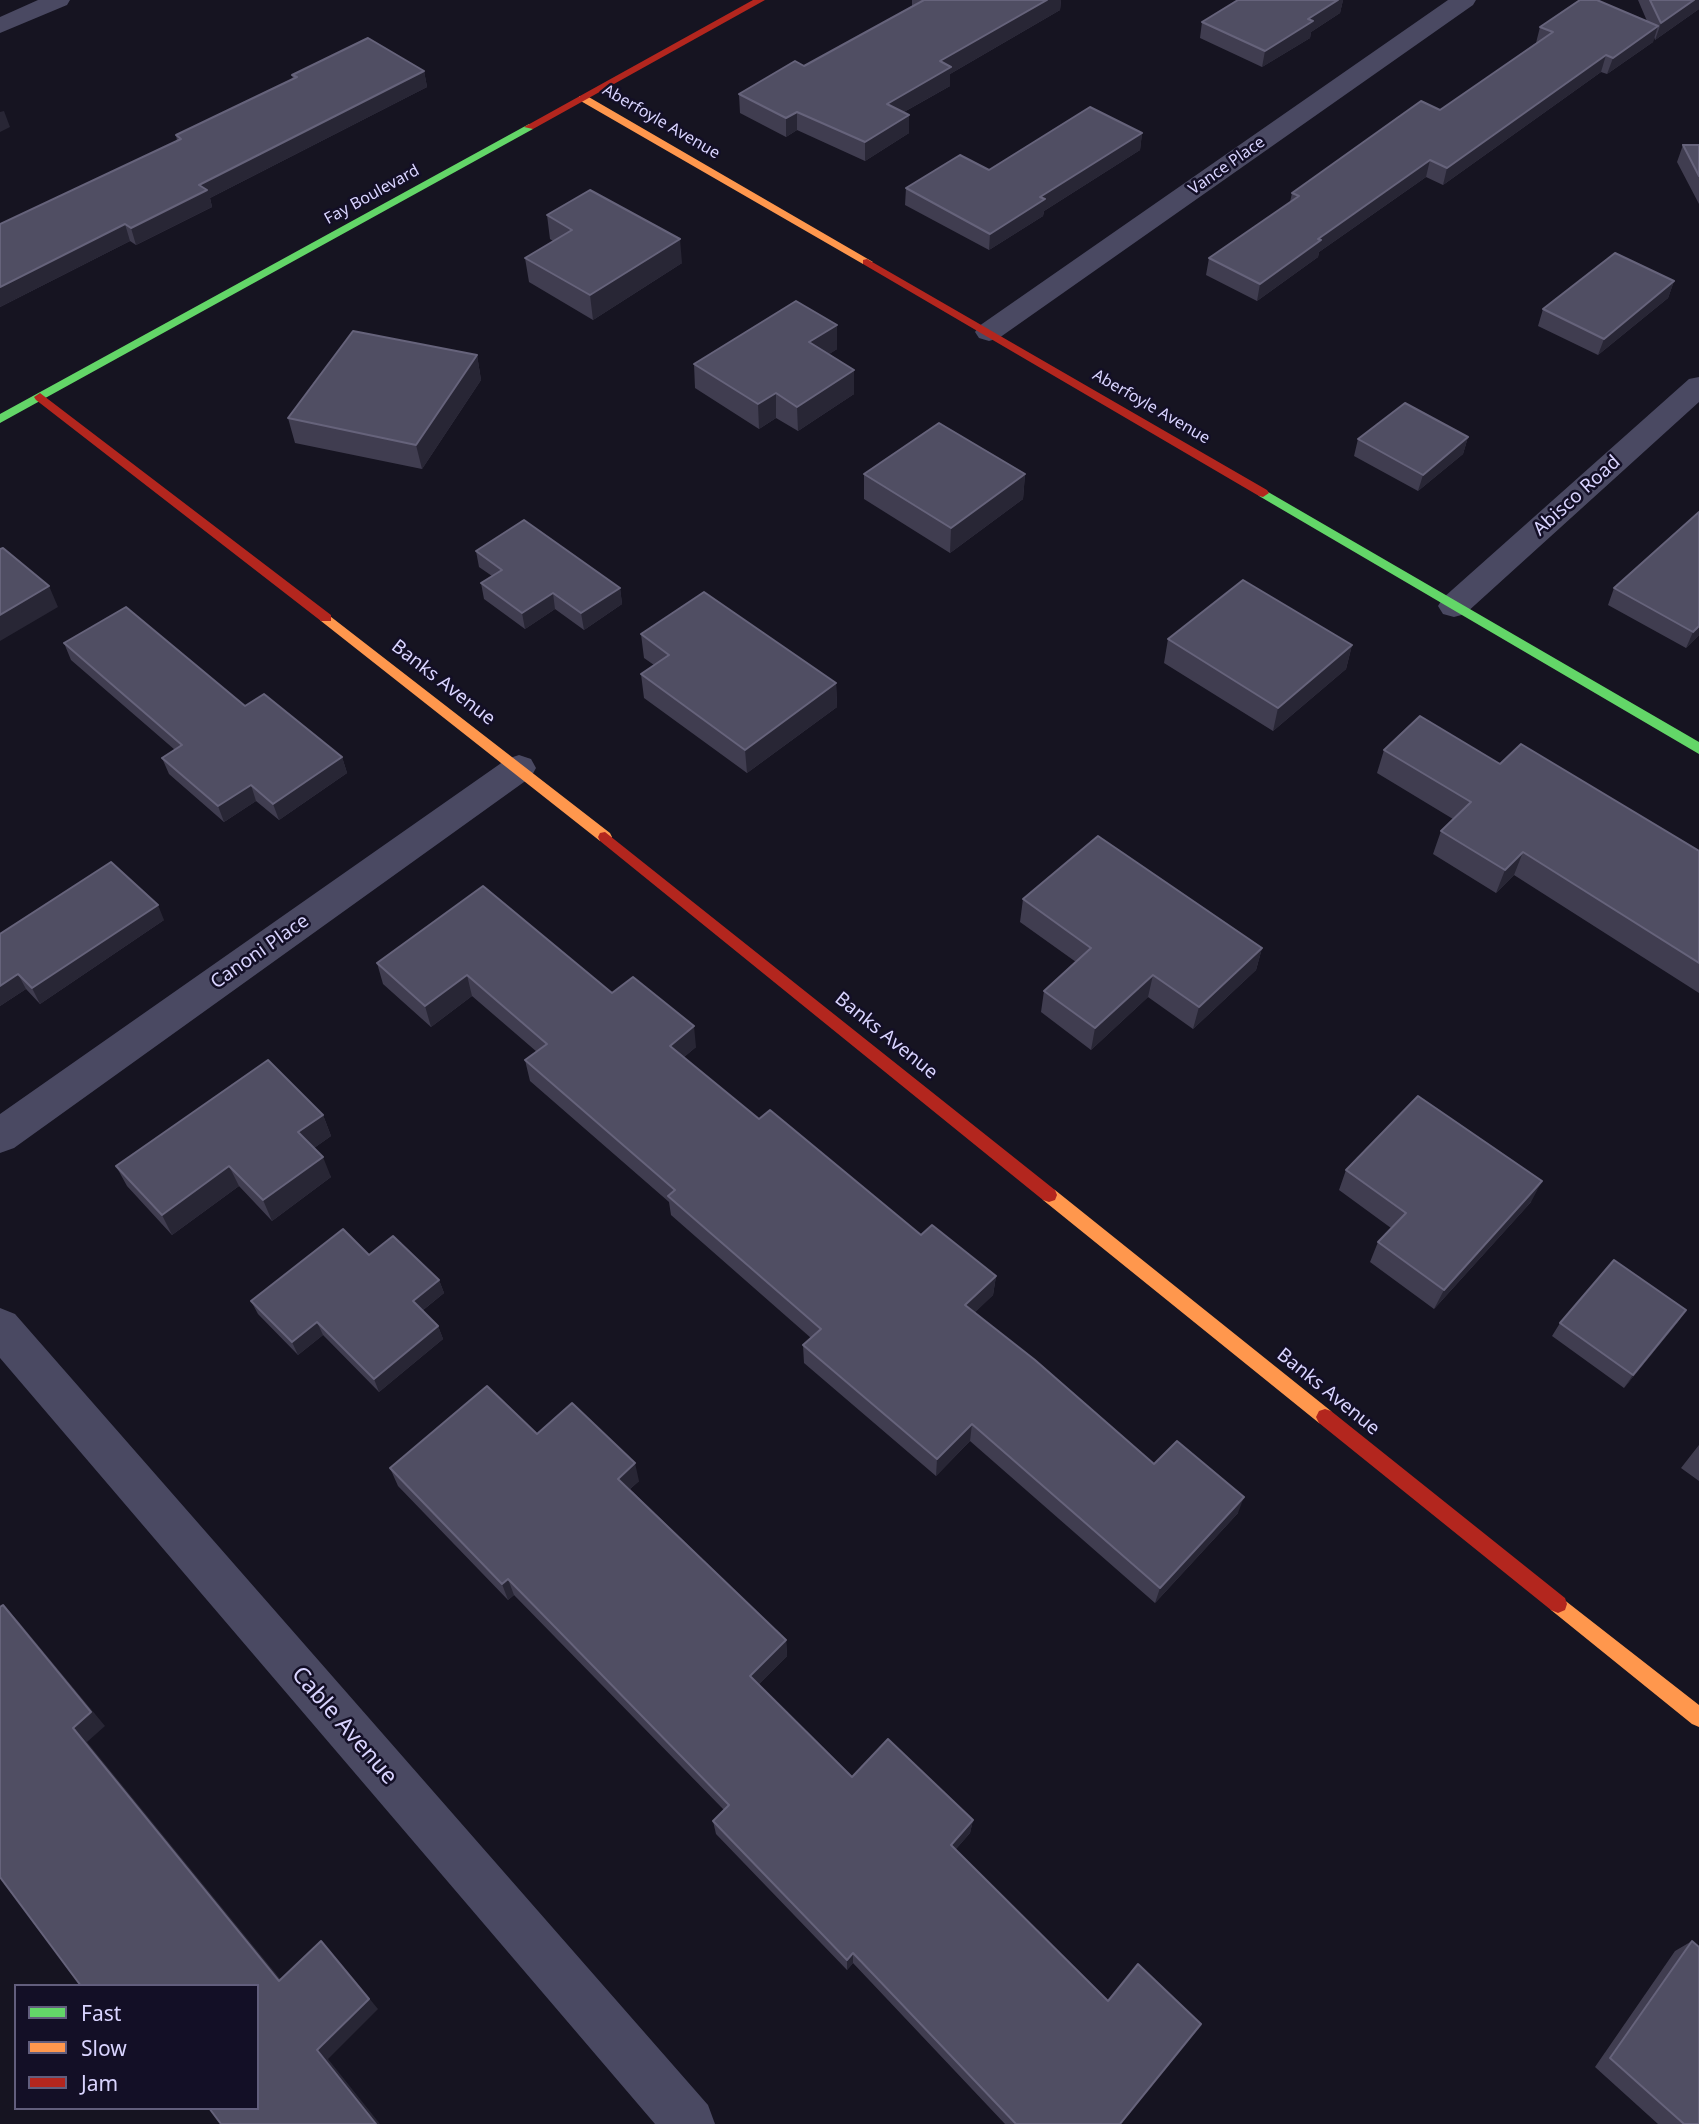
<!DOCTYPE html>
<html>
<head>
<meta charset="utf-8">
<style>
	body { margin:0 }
	#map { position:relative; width:1699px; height:2124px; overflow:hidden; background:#161421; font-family:"Noto Sans",sans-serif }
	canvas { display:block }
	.legend { position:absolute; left:14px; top:1984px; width:245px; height:126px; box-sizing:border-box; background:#130f26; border:2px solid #625e7d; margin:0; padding:9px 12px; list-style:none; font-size:21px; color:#d9d4ff }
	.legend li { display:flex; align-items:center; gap:14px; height:35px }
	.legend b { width:35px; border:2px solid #625e7d }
</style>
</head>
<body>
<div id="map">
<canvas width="1699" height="2124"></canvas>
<ul class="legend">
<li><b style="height:9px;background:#63d668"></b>Fast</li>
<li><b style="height:9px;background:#ff974d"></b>Slow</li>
<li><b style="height:9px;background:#b3261e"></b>Jam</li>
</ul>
</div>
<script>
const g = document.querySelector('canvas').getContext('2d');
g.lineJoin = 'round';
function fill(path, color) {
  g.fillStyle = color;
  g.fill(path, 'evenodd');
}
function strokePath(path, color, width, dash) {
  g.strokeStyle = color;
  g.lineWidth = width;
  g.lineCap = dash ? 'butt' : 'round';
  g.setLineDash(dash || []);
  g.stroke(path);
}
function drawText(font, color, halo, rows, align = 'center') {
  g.font = font + ' "Noto Sans",sans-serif';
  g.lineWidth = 5;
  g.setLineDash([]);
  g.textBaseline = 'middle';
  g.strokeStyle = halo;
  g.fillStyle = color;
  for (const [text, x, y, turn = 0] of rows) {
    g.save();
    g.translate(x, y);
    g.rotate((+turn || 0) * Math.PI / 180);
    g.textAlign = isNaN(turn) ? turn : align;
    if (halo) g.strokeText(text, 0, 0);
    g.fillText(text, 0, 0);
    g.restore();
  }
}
const street = new Path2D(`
	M38 0H70L67 5 0 33V17Z
	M1448 0H1476L1473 5 999 338 989 341 979 338 975 332 979 326Z
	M1699 377V402L1465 614 1454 617 1443 614 1438 606 1443 598 1689 379Z
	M519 755 531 759 536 768 531 777 14 1148 0 1153V1114L507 759Z
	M0 1308 15 1314 708 2105 715 2124H655L0 1358Z`);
const fast = new Path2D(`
	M529 124 533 125V129L0 423V414Z
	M1263 489 1699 742V754L1259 496 1257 493Z`);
const slow = new Path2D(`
	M579 96H587L873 262 863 264 579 100Z
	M326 613 610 833 612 837 610 841H600L321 621 319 618Z
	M1049 1188 1055 1190 1331 1411 1334 1417 1331 1423 1325 1425 1319 1423 1043 1200 1041 1195 1043 1190Z
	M1558 1595 1699 1705V1727L1692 1724 1551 1610 1549 1604 1551 1598Z`);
const jam = new Path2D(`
	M753 0H765L533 129 524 127Z
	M867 259 1267 490 1269 493 1263 497 1259 496 863 264V260Z
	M40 393 331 615V621H321L36 400 34 397Z
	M605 832 1055 1190 1057 1195 1055 1200 1049 1202 1043 1200 600 841 598 837 600 833Z
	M1325 1409 1331 1411 1565 1598 1567 1604 1565 1610 1558 1613 1551 1610 1319 1423 1316 1417 1319 1411Z`);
const wall = new Path2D(`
	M912 0H1061L1060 10 950 74V86L904 112 909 115V133L865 161 797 130 786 137 740 113 739 94 804 66 912 6Z
	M1238 0H1343L1340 13 1311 32 1310 38 1262 67 1200 38 1202 22Z
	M1638 0H1699V9L1655 40 1654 37 1653 42 1607 74 1601 72 1443 185 1426 177 1319 252 1318 257 1257 301 1206 275 1209 258 1290 202 1292 193 1440 110 1536 43 1540 27 1647 21Z
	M424 71 427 87 210 198 212 207 136 245 130 241 0 307V224L177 141 176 135 293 79 292 75Z
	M1142 133 1140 150 1044 211 1043 216 989 250 905 205 906 188 989 170Z
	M1683 145H1699V204L1677 162Z
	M547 215 682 263 593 320 529 282 525 258 553 241 550 239Z
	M1674 281 1668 298 1598 355 1538 326 1543 309Z
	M837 325V349L829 354 854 370V394L798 431 776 418 759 429 695 388 694 364Z
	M477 355 481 380 422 469 295 443 288 418Z
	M1468 437 1463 454 1418 491 1354 456 1358 439Z
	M864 474H1025L1023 499 950 553 864 499Z
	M1699 512V635L1686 648 1608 605 1614 588Z
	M476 551 620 588 622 604 584 630 555 609 525 629 484 599 481 583 492 576 479 567Z
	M641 634 836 683 837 707 747 773 644 698 641 674 654 665 644 658Z
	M1168 639 1352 645 1346 669 1273 731 1164 663Z
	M64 643 245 706 342 757 347 773 279 820 256 801 224 822 169 774 162 758 175 750 71 660Z
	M1384 750 1500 764 1699 851V993L1514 875 1496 893 1433 854 1441 831 1453 819 1377 773Z
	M1023 899 1262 948 1256 970 1193 1029 1148 997 1091 1050 1041 1012 1044 991 1076 962 1020 922Z
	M164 920 40 1004 26 989 0 1006V934Z
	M377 963 612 993 696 1047 684 1057 759 1119 921 1235 996 1276 993 1295 975 1312 1154 1464 1238 1513 1155 1603 970 1441 936 1476 804 1363 803 1345 811 1338 671 1215 669 1202 530 1081 525 1060 537 1052 472 996 431 1027 383 984Z
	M323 1115 331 1136 314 1148 331 1177 272 1221 239 1186 172 1235 127 1186 116 1166Z
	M1346 1170 1531 1202 1434 1309 1370 1262 1378 1242 1391 1228 1339 1190Z
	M369 1255 439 1280 444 1293 422 1311 438 1326 443 1339 379 1392 323 1335 298 1355 258 1314 251 1301Z
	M1686 1310 1677 1323 1624 1388 1552 1336 1560 1323Z
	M537 1434 639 1481 630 1489 786 1640 787 1656 758 1685 852 1777 973 1820 970 1833 955 1850 1121 2124H1005L853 1963 847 1970 716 1834 713 1821 724 1810 514 1595 508 1600 398 1486 390 1468Z
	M1699 1445V1481L1681 1468Z
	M1692 1941 1699 2124H1658L1595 2067 1675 1951Z`);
const shadedWall = new Path2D(`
	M1045 0H1061L1060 10 950 74V86L886 122 887 104 940 61Z
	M1338 0H1343L1340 13 1311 32 1310 38 1262 67 1265 51 1308 19Z
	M1694 0H1699V9L1655 40 1661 23Z
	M1658 26 1653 42 1607 74 1613 58Z
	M1606 55 1601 72 1443 185 1447 168Z
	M424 71 427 87 210 198 212 207 136 245 131 228 199 185Z
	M4 111 10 127 0 132V112Z
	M797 112V130L786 137V118Z
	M909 115V133L865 161V142Z
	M1142 133 1140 150 1044 211 1043 216 989 250 990 234 1040 197Z
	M1430 160 1426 177 1319 252 1318 257 1257 301 1260 284 1318 239Z
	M125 224 130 241 0 307V287Z
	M680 239 682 263 593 320 590 295Z
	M1674 281 1668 298 1598 355 1604 339Z
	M837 325V349L810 367 809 342Z
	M477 355 481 380 422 469 416 445Z
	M854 370V394L798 431 797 407Z
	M776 393V418L759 429 758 404Z
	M1468 437 1463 454 1418 491 1423 475Z
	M1025 474 1023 499 950 553 951 528Z
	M49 586 58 607 0 641V615Z
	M620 588 622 604 584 630 581 613Z
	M553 593 555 609 525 629 522 613Z
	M1699 626V635L1686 648 1693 632Z
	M1352 645 1346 669 1273 731 1278 708Z
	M836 683 837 707 747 773 745 750Z
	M342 757 347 773 279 820 273 804Z
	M251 785 256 801 224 822 218 806Z
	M1523 852 1514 875 1496 893 1505 870Z
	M158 905 164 920 40 1004 32 988Z
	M1262 948 1256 970 1193 1029 1199 1007Z
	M18 974 26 989 0 1006V986Z
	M467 975 472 996 431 1027 425 1006Z
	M1153 975 1148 997 1091 1050 1095 1028Z
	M694 1026 696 1047 673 1066 670 1046Z
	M323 1115 331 1136 307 1153 298 1132Z
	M323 1157 331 1177 272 1221 263 1200Z
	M229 1166 239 1186 172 1235 162 1215Z
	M1542 1181 1531 1202 1434 1309 1444 1290Z
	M996 1276 993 1295 964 1323 965 1305Z
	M439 1280 444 1293 418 1314 413 1301Z
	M1686 1310 1677 1323 1624 1388 1633 1375Z
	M317 1322 323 1335 298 1355 292 1342Z
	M438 1326 443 1339 379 1392 374 1379Z
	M972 1424 970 1441 936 1476 937 1459Z
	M635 1463 639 1481 622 1496 618 1479Z
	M1244 1497 1238 1513 1155 1603 1160 1588Z
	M508 1579 514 1595 508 1600 502 1584Z
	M3 1605 18 1621 105 1726 87 1742 290 1991 279 1981 73 1728Z
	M786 1640 787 1656 752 1691 750 1676Z
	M973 1820 970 1833 949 1857 951 1845Z
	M321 1941 331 1952 378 2009 328 2059 380 2124H376L317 2050Z
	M853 1953V1963L847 1970V1960Z`);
const building = new Path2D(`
	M924 0H1047L940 61 951 67 887 104 909 115 865 142 797 112 786 118 739 94 795 61 804 66Z
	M1238 0H1338L1308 19 1313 21 1265 51 1202 22Z
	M1580 0H1597L1658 26 1613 58 1606 55 1447 168 1430 160 1318 239 1321 240 1260 284 1209 258 1299 196 1292 193 1421 101 1440 110 1553 32 1540 27Z
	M1650 0H1694L1661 23Z
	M368 38 424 71 199 185 207 190 131 228 125 224 0 287V224L181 139 176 135 297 77 292 75Z
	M1090 107 1142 133 1040 197 1045 199 990 234 906 188 960 155 989 170Z
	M1683 145H1699V176Z
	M590 190 680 239 590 295 525 258 572 230 547 215Z
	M1615 253 1674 281 1604 339 1543 309Z
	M796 301 837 325 809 342 854 370 797 407 776 393 758 404 694 364Z
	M353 331 477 355 416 445 288 418Z
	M1405 403 1468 437 1423 475 1358 439Z
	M939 423 1025 474 951 528 864 474Z
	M1699 512V626L1693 632 1614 588Z
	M524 520 620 588 581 613 553 593 522 613 481 583 502 570 476 551Z
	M3 548 49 586 0 615V549Z
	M1243 580 1352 645 1278 708 1168 639Z
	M704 592 836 683 745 750 641 674 669 655 641 634Z
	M126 607 245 706 264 694 342 757 273 804 251 785 218 806 162 758 182 745 64 643Z
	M1420 716 1500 764 1521 744 1699 851V963L1523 852 1505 870 1441 831 1471 802 1384 750Z
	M1098 836 1262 948 1199 1007 1153 975 1095 1028 1044 991 1091 948 1023 899Z
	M111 862 158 905 32 988 18 974 0 986V934Z
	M483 886 612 993 633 977 694 1026 670 1046 759 1119 770 1110 921 1235 932 1225 996 1276 965 1305 1035 1360 1154 1464 1177 1441 1244 1497 1160 1588 972 1424 937 1459 803 1345 821 1329 668 1196 675 1190 525 1060 547 1044 467 975 425 1006 377 963Z
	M268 1060 323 1115 298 1132 323 1157 263 1200 229 1166 162 1215 116 1166Z
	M1418 1096 1542 1181 1444 1290 1378 1242 1406 1213 1346 1170Z
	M343 1229 369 1255 393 1236 439 1280 413 1301 438 1326 374 1379 317 1322 292 1342 251 1301Z
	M1614 1260 1686 1310 1633 1375 1560 1323Z
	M487 1386 537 1434 572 1403 635 1463 618 1479 786 1640 750 1676 852 1777 888 1739 973 1820 951 1845 1108 2001 1138 1964 1201 2024 1120 2124H1016L853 1953 847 1960 713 1821 729 1805 508 1579 502 1584 390 1468Z
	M3 1605 91 1712 73 1728 279 1981 321 1941 369 1999 317 2050 376 2124H221L209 2108H257V1986H81L0 1877V1607Z
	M1692 1941 1699 1947V2124H1684L1610 2058Z`);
const farStreetnames = [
	["Aberfoyle Avenue",661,122,30],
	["Vance Place",1227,166,-35],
	["Fay Boulevard",372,195,-29],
	["Aberfoyle Avenue",1151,407,30]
];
const streetNames = [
	["Abisco Road",1577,496,-42],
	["Banks Avenue",443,683,38],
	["Canoni Place",260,952,-35],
	["Banks Avenue",886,1036,39],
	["Banks Avenue",1328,1392,39]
];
const nearStreetnames = [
	["Cable Avenue",344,1726,49]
];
fill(street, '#4a4962');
fill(fast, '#63d668');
fill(slow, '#ff974d');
fill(jam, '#b3261e');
fill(wall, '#403d50');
fill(shadedWall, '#282635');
fill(building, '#504e63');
strokePath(building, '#66637b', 2);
drawText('16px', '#d9d4ff', '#130f26', farStreetnames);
drawText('19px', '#d9d4ff', '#130f26', streetNames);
drawText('23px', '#d9d4ff', '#130f26', nearStreetnames);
</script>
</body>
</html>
